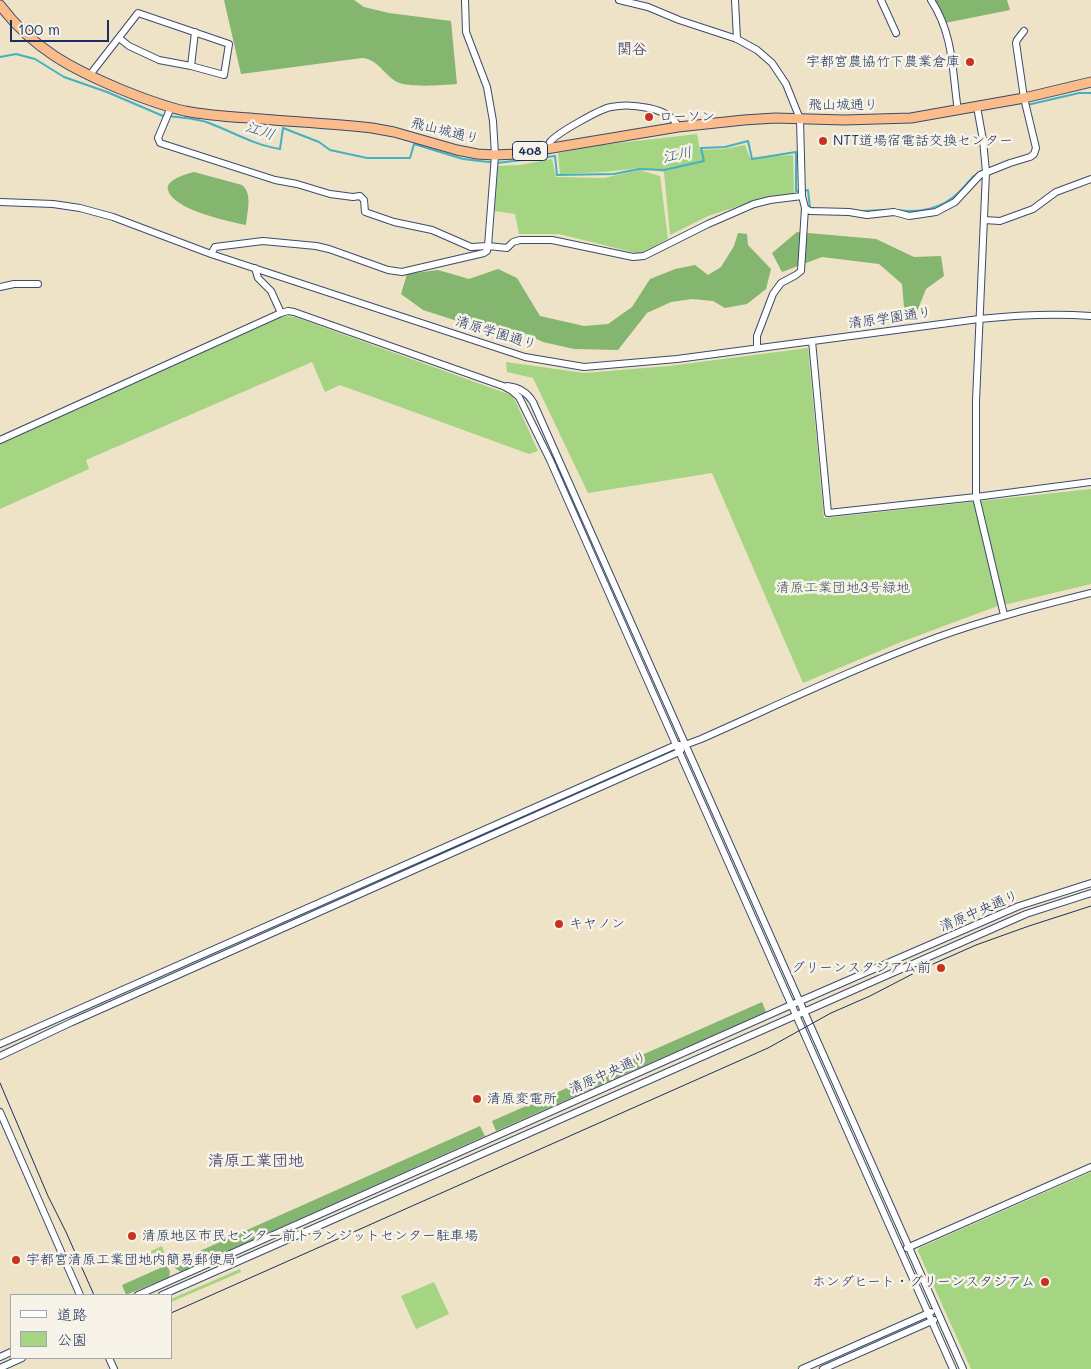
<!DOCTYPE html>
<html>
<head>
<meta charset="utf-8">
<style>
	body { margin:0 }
	#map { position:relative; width:1091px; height:1369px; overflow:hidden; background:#eee3c6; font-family:Mali,"Klee One",sans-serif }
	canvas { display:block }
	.legend { position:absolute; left:10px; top:1294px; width:162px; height:65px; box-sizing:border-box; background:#f7f3e8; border:1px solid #9fa5b1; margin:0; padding:6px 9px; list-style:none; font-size:15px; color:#1b2f5e }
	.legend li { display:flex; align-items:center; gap:10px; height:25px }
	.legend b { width:25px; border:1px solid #9fa5b1 }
	.scale { position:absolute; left:10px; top:20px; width:99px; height:22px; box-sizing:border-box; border:2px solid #1b2f5e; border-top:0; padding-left:6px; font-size:15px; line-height:18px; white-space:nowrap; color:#1b2f5e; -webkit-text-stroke:4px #f7f3e8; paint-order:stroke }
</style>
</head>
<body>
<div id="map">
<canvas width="1091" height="1369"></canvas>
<ul class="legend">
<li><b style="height:6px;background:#fff"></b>道路</li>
<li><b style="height:14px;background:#a5d482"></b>公園</li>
</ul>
<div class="scale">100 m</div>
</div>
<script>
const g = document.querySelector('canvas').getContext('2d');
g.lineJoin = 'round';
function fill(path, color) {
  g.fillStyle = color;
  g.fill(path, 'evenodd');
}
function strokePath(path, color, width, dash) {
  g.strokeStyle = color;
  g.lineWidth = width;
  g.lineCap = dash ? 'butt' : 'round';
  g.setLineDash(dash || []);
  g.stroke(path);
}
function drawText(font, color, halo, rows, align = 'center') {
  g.font = font + ' Mali,"Klee One",sans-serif';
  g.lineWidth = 5;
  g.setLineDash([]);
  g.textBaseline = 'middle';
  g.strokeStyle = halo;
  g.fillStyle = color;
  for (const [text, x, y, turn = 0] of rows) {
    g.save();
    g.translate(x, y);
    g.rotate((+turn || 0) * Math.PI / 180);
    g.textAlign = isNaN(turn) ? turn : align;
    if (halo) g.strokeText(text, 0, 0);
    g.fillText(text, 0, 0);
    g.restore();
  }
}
const green = new Path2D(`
	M697 134 700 150 723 149 745 145 750 158 793 155 794 195 755 201 708 216 670 235 664 172 640 168 604 172 560 174 558 153 601 145Z
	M552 159 556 177 604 178 639 170 660 176 668 239 640 254 559 234H519L515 214 495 211 496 166 520 165Z
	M284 316 295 317 511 395 514 398 538 451 529 454 340 385 325 392 312 362 86 460 89 469 0 509V444Z
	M808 348 824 518 1091 489V584L995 607 901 642 803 683 712 473 588 493 533 378 507 372 506 362 584 373 669 366Z
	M1091 1172V1369H971L918 1251 919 1248Z
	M162 1246 165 1255 145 1263H139L132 1266 131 1265 152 1255 151 1251Z
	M240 1269 241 1272 171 1302V1299Z
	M434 1282 449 1314 416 1329 401 1296Z`);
const forest = new Path2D(`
	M224 0H354L364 7 389 13 451 21 457 84C443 85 410 88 397 82 384 75 378 59 362 58L241 74Z
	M930 0H1007L1010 10 940 24Z
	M194 172 242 185C253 193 247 213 246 225 228 221 173 210 168 190 165 180 186 174 194 172Z
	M797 232 876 239 914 257 941 256 944 276 926 289 914 319H905L902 284 879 264 822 257 782 272 772 253Z
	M738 233 747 234 748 245 771 269 766 289 747 304 725 308 713 301 692 299 671 302 647 313 618 350 574 349 543 342 520 331 508 329 476 327 423 310 401 294 407 274 438 270 469 279 498 269 517 278 540 316 584 326 608 324 632 307 650 279 675 269 695 265 708 275 721 267 734 246Z
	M762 1002 766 1012 496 1131 492 1121Z
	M480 1126 485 1136 181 1272 176 1269 173 1263Z
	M167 1265 170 1272 169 1277 126 1295 122 1285Z`);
const stream = new Path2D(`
	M0 57 16 54 35 59 64 77 107 92 163 116 166 115
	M1027 105 1079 93H1091
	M169 116C182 118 197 118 209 123 233 132 254 145 280 149L283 128 319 142 330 150 367 158H410L414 144 463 159 497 163 555 156 557 175 614 174 639 169 664 170 704 161 701 148 725 147 748 141 752 159 796 152V191H800
	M804 191 808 190 810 208H814
	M898 210C919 213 942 209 958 193 967 185 972 174 984 170
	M863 211 884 210`);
const minor = new Path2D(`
	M619 0 648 7 679 20 737 39 757 50 772 63 786 84 800 119 802 196 805 208 810 211 849 212 867 215 894 212 909 216 936 212 955 202 980 175 1010 163 1030 157 1034 154 1036 148 1024 98 1016 43 1017 40 1024 31
	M735 0 737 39
	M881 0 896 33
	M931 0C954 35 952 71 958 111
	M191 66 195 32
	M89 76 138 13 229 44 224 75 191 66 159 60 129 46 119 38
	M171 107 158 138 160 143 275 180 297 184 330 194 353 197 360 196 364 200 365 212 394 222 432 230 471 247 488 246 507 248 513 242 520 240H552L633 257 644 256 708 224 754 204 770 200 802 196
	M977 107 983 140 986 172 976 401V497L1004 615
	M547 149C548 146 549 144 550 142 557 133 600 109 611 107 629 103 671 107 678 127
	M0 202 53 204 80 208 113 217 211 254 525 357 584 367 677 359 979 319C1017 315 1053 313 1091 316
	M984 220 1000 221 1033 209 1056 192 1091 179
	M211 254 215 247 263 241 316 246 329 249 388 270 402 272 484 253 487 251 488 246 495 155 493 121 487 87 466 32 465 0
	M255 268 258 278 271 291 281 313 288 311 294 312 503 386 512 391 519 397 550 460 630 641 953 1369
	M0 287 14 284H38
	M812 341 828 513 976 497 1091 482
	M757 348V336L773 294 781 283 796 275 801 271 805 208
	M507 386C518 387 527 392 533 402L963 1369
	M0 440 281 313
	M0 1044 676 745H685L701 739C780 704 857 667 938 637 988 619 1039 606 1091 593
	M0 1056 72 1022 679 752 681 750
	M0 1112 80 1295
	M907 1248 1091 1167
	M138 1295 791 1005 1019 906 1091 883
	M162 1295 1026 914 1091 893
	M0 1357 11 1352
	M109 1358 114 1369
	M0 1368 22 1358
	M802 1369 931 1312
	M823 1369 934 1320`);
const highway = new Path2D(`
	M0 5C32 48 72 69 120 89 142 98 163 106 185 111 210 116 236 117 261 119 298 122 335 124 372 128L394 132 457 150 477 154 495 155 516 154 678 127 744 120 775 118 844 120 911 118 1024 98 1091 82`);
const tram = new Path2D(`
	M0 1083 48 1196 66 1232 94 1295
	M171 1313 768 1048 831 1013 870 996 924 968 976 945 1029 926 1091 906`);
const markers = [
	[970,62,5,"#c8321e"],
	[649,117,5,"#c8321e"],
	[823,141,5,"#c8321e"],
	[559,924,5,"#c8321e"],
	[941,968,5,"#c8321e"],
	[477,1099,5,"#c8321e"],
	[132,1236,5,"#c8321e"],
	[16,1260,5,"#c8321e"],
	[1045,1282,5,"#c8321e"]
];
const shields = [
	[530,151,35]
];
const shieldNames = [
	["408",530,151]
];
const poiNames = [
	["宇都宮農協竹下農業倉庫",960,62,"right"],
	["ローソン",659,117],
	["NTT道場宿電話交換センター",833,141],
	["キヤノン",569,924],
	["グリーンスタジアム前",931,968,"right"],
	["清原変電所",487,1099],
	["清原地区市民センター前トランジットセンター駐車場",142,1236],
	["宇都宮清原工業団地内簡易郵便局",26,1260],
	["ホンダヒート・グリーンスタジアム",1035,1282,"right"]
];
const streetNames = [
	["飛山城通り",843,105],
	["飛山城通り",445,131,14],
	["清原学園通り",890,318,-8],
	["清原学園通り",496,333,17],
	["清原中央通り",979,911,-23],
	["清原中央通り",608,1073,-24]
];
const parkNames = [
	["清原工業団地3号緑地",843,588]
];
const neighbourhoodNames = [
	["関谷",632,49]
];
const waterNames = [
	["江川",260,131,19],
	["江川",677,155,-11]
];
const quarterNames = [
	["清原工業団地",256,1161]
];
fill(green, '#a5d482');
fill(forest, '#84b670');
strokePath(stream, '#44b1c1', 2);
strokePath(minor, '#3b4a6e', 8);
strokePath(highway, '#3b4a6e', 11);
strokePath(minor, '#fff', 6);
strokePath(highway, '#f9bc8a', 9);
strokePath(tram, '#1b2f5e', 1);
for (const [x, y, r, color] of markers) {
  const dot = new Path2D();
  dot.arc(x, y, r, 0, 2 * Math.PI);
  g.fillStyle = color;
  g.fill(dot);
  strokePath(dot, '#f7f3e8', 2);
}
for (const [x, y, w] of shields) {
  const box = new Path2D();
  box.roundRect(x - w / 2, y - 9.5, w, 19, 4);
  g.fillStyle = '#f7f3e8';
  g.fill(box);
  strokePath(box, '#1b2f5e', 1);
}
drawText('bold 12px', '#1b2f5e', null, shieldNames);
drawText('14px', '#1b2f5e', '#f7f3e8', poiNames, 'left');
drawText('14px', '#1b2f5e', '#f7f3e8', streetNames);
drawText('14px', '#3e5867', '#f7f3e8', parkNames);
drawText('bold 15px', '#5a5279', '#f7f3e8', neighbourhoodNames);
drawText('italic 15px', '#27567c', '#f7f3e8', waterNames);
drawText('bold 16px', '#5a5279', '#f7f3e8', quarterNames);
</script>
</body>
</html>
